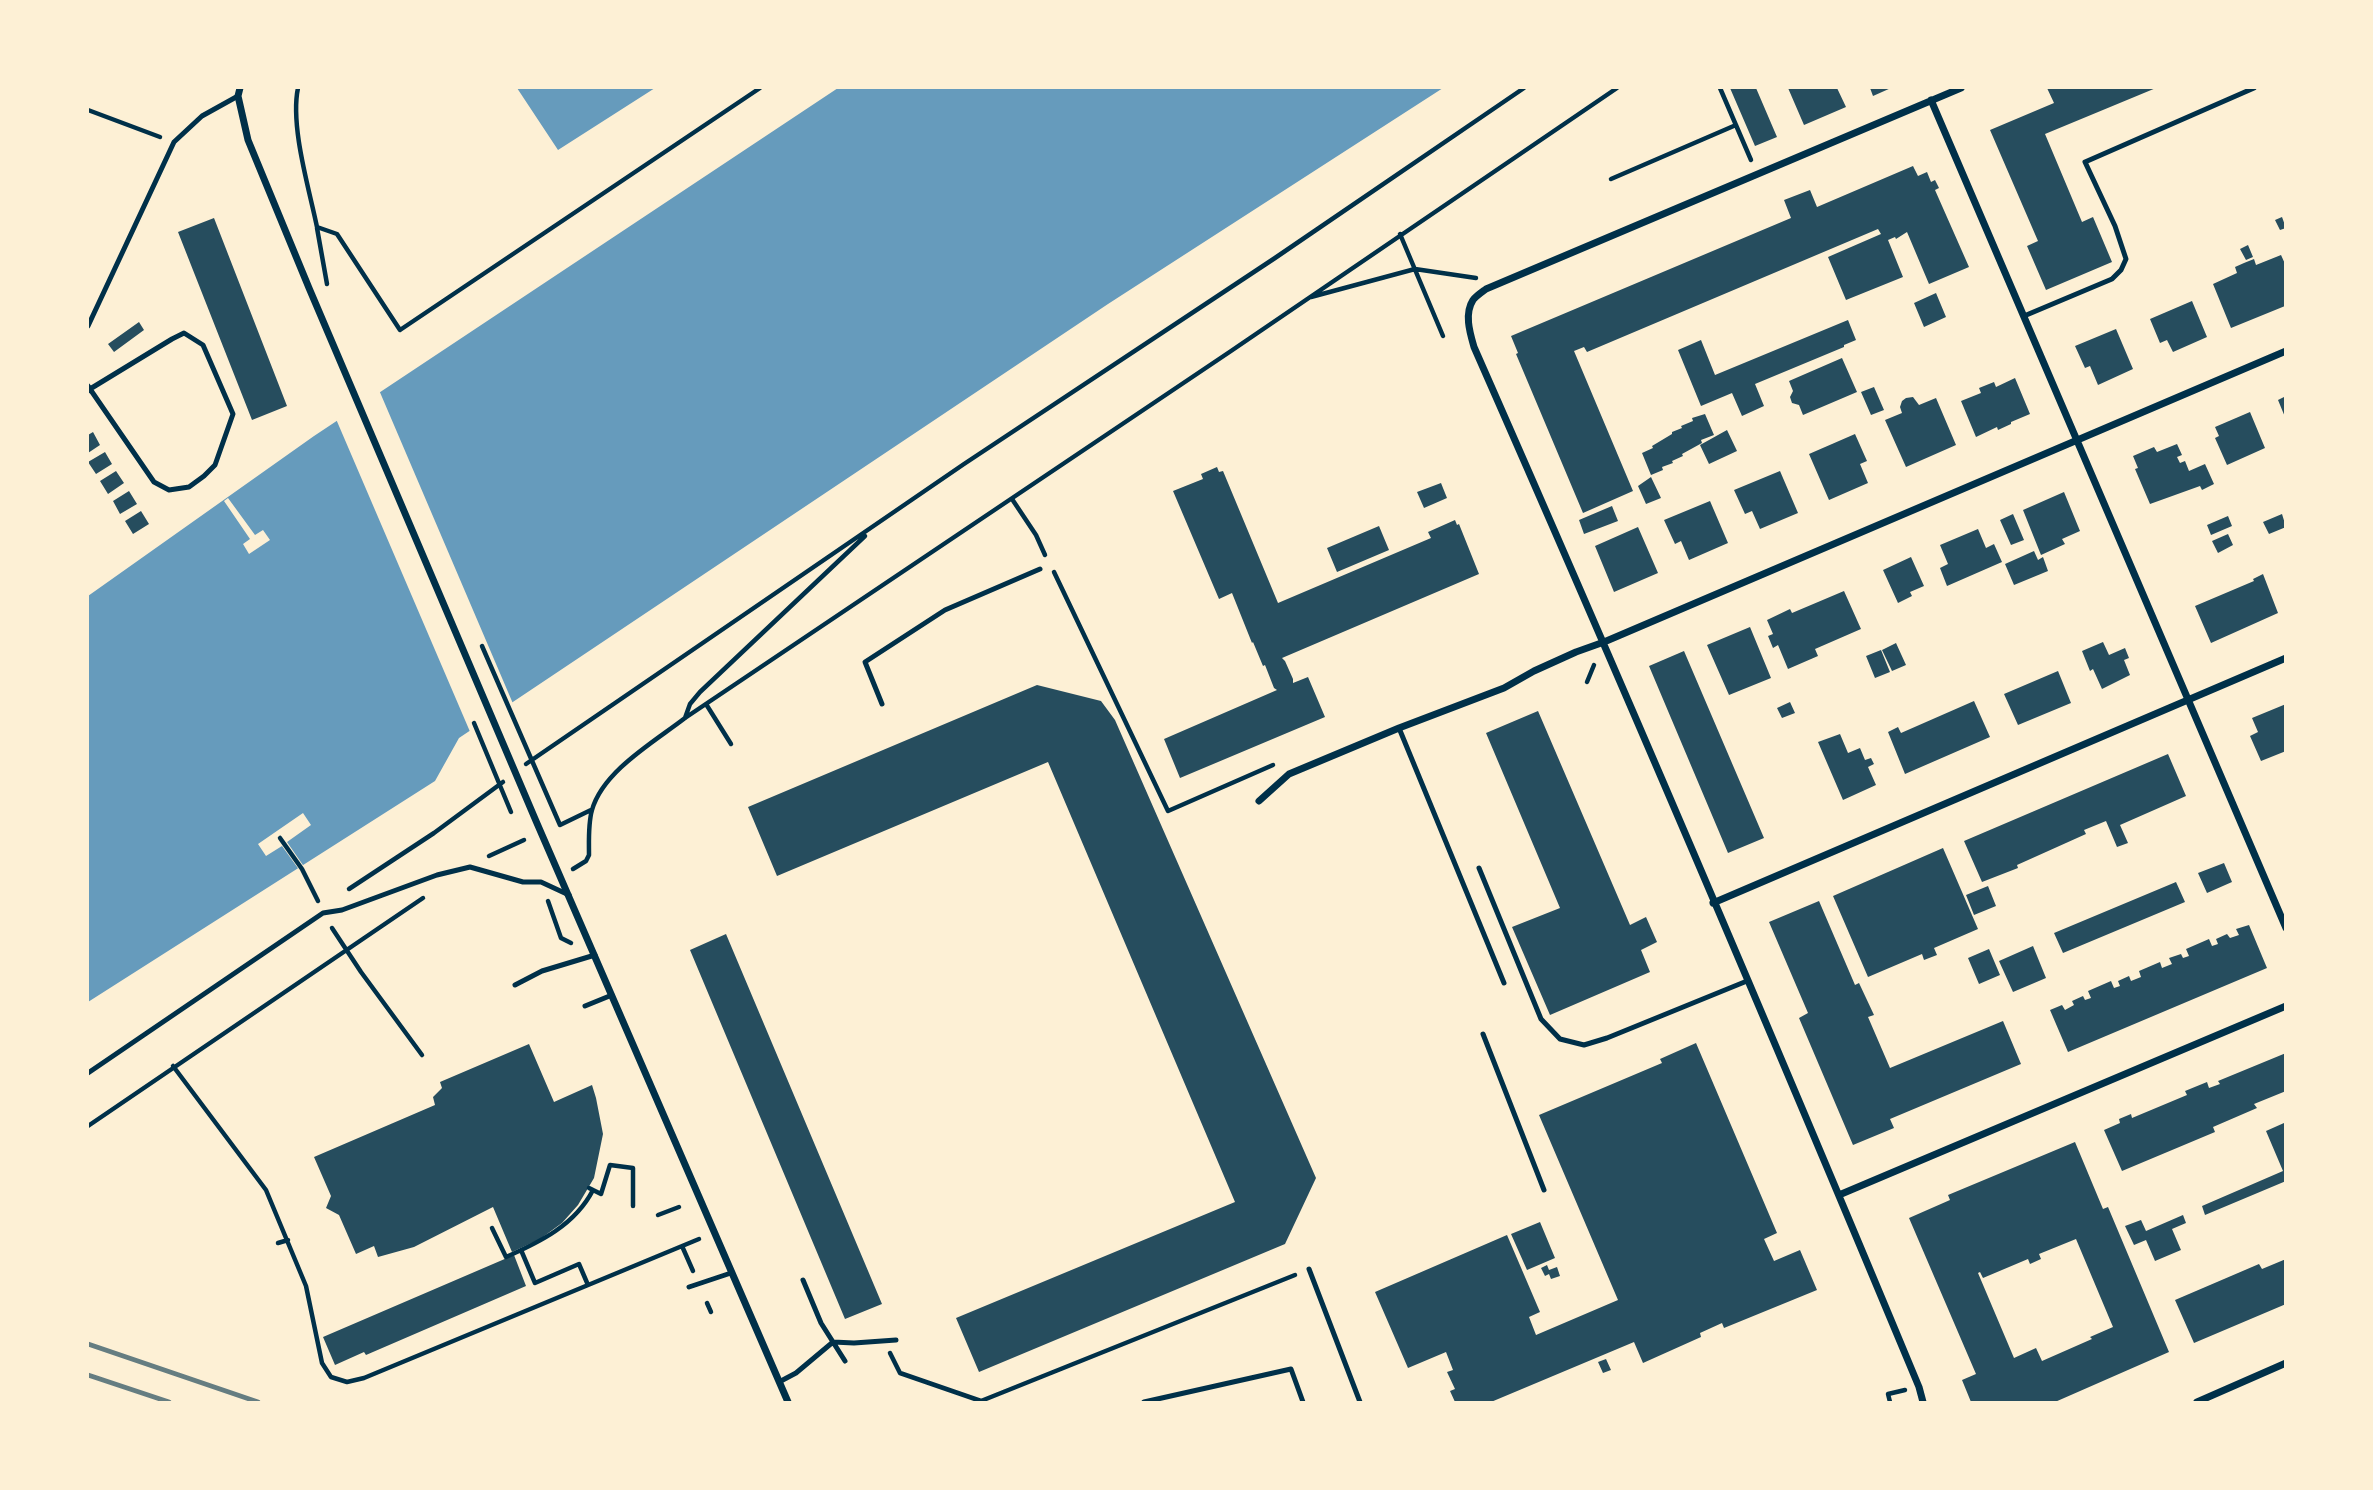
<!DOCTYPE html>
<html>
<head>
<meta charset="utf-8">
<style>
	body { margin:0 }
	#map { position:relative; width:2373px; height:1490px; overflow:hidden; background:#fdf0d5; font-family:"Space Grotesk",sans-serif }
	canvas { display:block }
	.frame { position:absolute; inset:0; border:89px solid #fdf0d5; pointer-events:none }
</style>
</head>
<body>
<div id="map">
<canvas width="2373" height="1490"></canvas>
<div class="frame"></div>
</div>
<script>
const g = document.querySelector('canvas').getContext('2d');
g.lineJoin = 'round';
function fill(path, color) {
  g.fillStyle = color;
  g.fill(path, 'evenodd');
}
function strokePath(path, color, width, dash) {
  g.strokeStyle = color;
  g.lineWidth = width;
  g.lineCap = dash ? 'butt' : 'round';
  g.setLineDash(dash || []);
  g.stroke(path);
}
const water = new Path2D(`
	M517 88H655L558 150Z
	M838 88H1443L1108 304 459 738 435 781 88 1002V596L314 436Z`);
const pier = new Path2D(`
	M379 390 514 706 471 734 336 419Z
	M228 498 255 535 263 530 270 540 249 554 243 544 250 539 224 501Z
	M303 813 311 825 287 842 305 868 300 871 282 846 266 856 258 844Z`);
const building = new Path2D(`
	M1730 88H1756L1777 137 1755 146Z
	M1788 88H1837L1846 107 1804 125Z
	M1870 88H1891L1873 96Z
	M2047 88H2156L2045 134 2082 222 2093 217 2112 262 2046 290 2027 246 2038 241 1990 130 2054 103Z
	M1913 166 1918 176 1927 172 1931 182 1935 180 1939 188 1935 190 1969 267 1929 284 1907 232 1896 239 1895 237 1888 240 1903 277 1846 300 1828 257 1881 234 1878 229 1587 352 1584 347 1574 351 1633 491 1583 513 1516 354 1518 353 1511 336 1791 218 1784 200 1810 190 1817 207Z
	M2282 217 2286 228 2280 230 2275 220Z
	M214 218 287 406 252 420 178 232Z
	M2248 245 2253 257 2246 260 2240 249Z
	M2281 255 2286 266 2285 306 2231 328 2213 284 2237 273 2235 267 2244 263 2254 259 2256 265Z
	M1936 293 1946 317 1924 327 1914 303Z
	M2192 301 2207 337 2173 352 2167 340 2160 343 2150 319Z
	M1848 320 1856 340 1844 345V347L1755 384 1764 406 1742 416 1732 393 1701 406 1678 350 1701 340 1715 375Z
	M139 322 144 330 114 352 108 344Z
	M2116 329 2133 369 2098 385 2090 366 2085 368 2075 346Z
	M1842 358 1857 392 1803 415 1799 405 1792 403 1790 397 1793 391 1789 381Z
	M2015 378 2030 414 2011 422V424L1998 430 1997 427 1976 437 1961 401 1981 393 1979 388 1994 382 1996 387Z
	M1874 387 1884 410 1871 415 1861 392Z
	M2286 396V417H2285L2278 400Z
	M1913 397 1919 405 1936 398 1956 445 1906 467 1885 420 1902 413 1900 407 1902 401 1906 398Z
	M2250 412 2265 448 2227 465 2215 438 2219 436 2215 427Z
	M1705 414 1714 435 1701 440 1702 443 1682 454 1683 456 1672 461 1673 463 1662 467 1663 470 1651 475 1642 453 1653 448 1652 446 1672 434V432L1682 428 1681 426 1693 421 1692 418Z
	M1727 430 1737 451 1709 464 1700 445Z
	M93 432 100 445 88 453V435Z
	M1855 434 1867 461 1860 464 1868 483 1829 500 1809 454Z
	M2177 444 2182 455 2177 457 2180 463 2185 461 2189 471 2205 464 2214 484 2202 490 2200 486 2150 504 2135 469 2138 468 2133 456 2154 447 2157 452Z
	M105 452 112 464 96 474 88 462Z
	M1217 467 1219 472 1223 471 1278 603 1431 538 1428 532 1455 520 1457 525 1459 524 1479 574 1282 658 1285 661 1293 679V683L1308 677 1325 717 1180 778 1164 739 1277 690 1274 688 1265 665 1263 666 1253 642 1252 643 1232 593 1219 599 1173 491 1203 479 1201 474Z
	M116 471 124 483 108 494 100 481Z
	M1780 471 1798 513 1760 529 1752 511 1745 514 1734 490Z
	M1651 477 1661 498 1646 504 1638 486Z
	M1441 483 1447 498 1424 508 1417 492Z
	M129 491 137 504 120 514 113 501Z
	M2064 492 2080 531 2062 539 2065 544 2041 555 2023 510Z
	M1710 501 1728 543 1689 560 1681 541 1675 544 1664 520Z
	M1612 506 1618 521 1584 534 1579 520Z
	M141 511 149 524 133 534 125 521Z
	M2013 514 2024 540 2011 545 2000 520Z
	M2282 514 2286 527 2269 534 2263 522Z
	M2228 516 2232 526 2211 535 2207 525Z
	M1379 526 1389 550 1337 572 1327 548Z
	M1638 527 1658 573 1614 592 1595 546Z
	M1978 529 1986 548 1994 544 2002 562 1947 586 1940 568 1948 564 1940 545Z
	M2228 534 2233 545 2218 553 2212 541Z
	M2034 551 2038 560 2043 557 2048 571 2014 585 2005 564Z
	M1911 557 1924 586 1910 592 1912 596 1898 603 1883 570Z
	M2263 574 2278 613 2211 643 2195 606 2254 581 2253 579Z
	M1844 591 1861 629 1815 649 1818 656 1788 669 1778 645 1773 648 1768 636 1773 634 1767 620 1790 609 1792 613Z
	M1750 627 1771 678 1729 695 1707 645Z
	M2103 642 2109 655 2125 648 2129 658 2124 660 2130 675 2102 689 2093 669 2090 671 2082 651Z
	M1896 643 1906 665 1892 671 1882 650Z
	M1881 650 1890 672 1875 678 1866 656Z
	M1684 651 1764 838 1728 853 1649 666Z
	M2058 671 2071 703 2018 725 2004 694Z
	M1037 685 1101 701 1115 720 1316 1178 1285 1244 979 1372 956 1318 1235 1202 1048 762 777 876 748 807Z
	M1974 701 1990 737 1905 774 1888 732 1898 727 1901 733Z
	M1790 702 1795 713 1782 718 1777 708Z
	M2286 704V751L2261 761 2250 736 2258 732 2252 718Z
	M1538 711 1630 925 1646 917 1657 942 1641 950 1650 972 1550 1015 1512 927 1560 908 1486 733Z
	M1840 734 1848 753 1860 748 1865 760 1871 758 1874 764 1868 767 1876 785 1843 800 1818 742Z
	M2168 754 2186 796 2120 825 2128 843 2117 847 2106 821 2084 830 2086 834 2017 865 2018 868 1982 882 1964 841Z
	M1943 848 1978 929 1934 948 1937 955 1924 960 1922 954 1868 977 1833 896Z
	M2224 863 2232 882 2207 893 2198 873Z
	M2176 882 2185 902 2063 953 2054 933Z
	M1988 886 1996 906 1974 915 1966 895Z
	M1819 901 1855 985 1859 983 1874 1015 1868 1017 1890 1068 2003 1021 2021 1064 1890 1119 1894 1128 1853 1145 1799 1018 1808 1013 1769 922Z
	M2249 925 2267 968 2068 1052 2050 1010 2062 1005 2065 1010 2074 1005 2072 1001 2083 996 2085 1000 2091 998 2088 991 2111 981 2114 988 2120 986 2118 981 2129 976 2131 981 2141 977 2139 971 2160 962 2162 968 2172 964 2169 958 2181 954 2183 958 2189 956 2186 949 2209 939 2212 946 2218 944 2216 939 2227 934 2230 938 2239 935 2236 929Z
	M726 934 882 1304 845 1319 690 950Z
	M2033 946 2046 978 2013 992 1999 961Z
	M1989 949 2000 975 1979 984 1968 958Z
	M1696 1043 1777 1233 1764 1239 1774 1261 1800 1250 1817 1290 1724 1328 1722 1323 1700 1333 1701 1337 1643 1363 1634 1342 1491 1402H1455L1450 1391 1455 1389 1447 1372 1453 1370 1446 1352 1408 1368 1375 1292 1507 1235 1540 1312 1529 1317 1536 1335 1618 1300 1539 1115 1662 1063 1660 1059Z
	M529 1044 554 1102 592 1085 596 1098 603 1134 594 1178 578 1205 562 1223 540 1239 512 1252 493 1207 414 1247 378 1257 374 1246 356 1254 339 1215 326 1208 331 1196 314 1157 435 1105 433 1097 442 1088 440 1082Z
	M2286 1053V1091L2254 1104 2257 1108 2213 1127 2215 1132 2122 1171 2104 1130 2120 1123 2119 1119 2131 1114 2132 1118 2187 1095 2185 1091 2207 1082 2209 1088 2220 1084 2218 1081Z
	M2284 1123 2286 1181 2205 1215 2202 1206 2283 1171 2266 1131Z
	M2075 1142 2103 1209 2108 1207 2169 1352 2055 1402H1971L1962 1380 1976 1374 1909 1218 1950 1200 1948 1195ZM2076 1239 2113 1327 2090 1337 2092 1339 2042 1361 2036 1348 2014 1358 1978 1273 1980 1272 1983 1278 2028 1259 2030 1264 2041 1259 2039 1254Z
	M2183 1215 2186 1223 2172 1229 2181 1250 2155 1261 2146 1240 2134 1245 2125 1226 2141 1220 2146 1231Z
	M1540 1222 1555 1258 1527 1270 1511 1234Z
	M514 1255 526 1286 366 1355 364 1352 335 1365 323 1337Z
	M2286 1259V1304L2194 1343 2175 1300 2259 1264 2262 1269Z
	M1547 1265 1549 1270 1557 1267 1560 1276 1551 1279 1549 1274 1545 1276 1541 1268Z
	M1606 1359 1611 1370 1603 1373 1598 1362Z`);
const path = new Path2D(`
	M298 88C290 126 309 188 317 227L337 234 400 330 760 88
	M1720 88 1751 160
	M88 110 160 137
	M1611 179 1736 125
	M317 228 327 284
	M1400 234 1443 336
	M1311 297 1415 269 1476 278
	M1012 499 1036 535 1045 555
	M1054 572 1168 811 1273 765
	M482 646 560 825 591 810
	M1587 682 1594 665
	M706 704 731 744
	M685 718 690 704 700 692 865 536
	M474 723 511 812
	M526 764 964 464 1275 258 1524 88
	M280 838 302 869 318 901
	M489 856 524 840
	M573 869 586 861 589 855C589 840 588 824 592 810 603 771 654 742 685 718L1231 351 1617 88
	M349 889 434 833 503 782
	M548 901 561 938 571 943
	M332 928 361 972 422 1055
	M173 1066 266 1190 306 1286 322 1363 331 1377 347 1382 364 1378 699 1239
	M88 1126 423 898
	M589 1188 601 1194 610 1165 633 1168V1206
	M658 1215 679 1207
	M492 1228 506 1257C540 1242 575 1225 593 1190
	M278 1243 288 1240
	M682 1246 693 1271
	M521 1250 535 1283 579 1264 588 1285
	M707 1303 711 1312
	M890 1353 900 1373 981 1401 1295 1275
	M1890 1402 1888 1394 1905 1390`);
const service = new Path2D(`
	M2024 316 2112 279 2121 270 2126 259 2115 226 2085 162 2254 88
	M88 326 174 142 202 116 238 96
	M88 386 90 389 154 482 169 490 189 487 204 476 215 465 233 414 203 345 184 333 172 339 90 389 88 391
	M882 704 865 662 945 610 1040 569
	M1399 728 1504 983
	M1479 868 1541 1019 1560 1039 1584 1045 1607 1038 1747 981
	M515 985 542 971 595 955
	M585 1006 612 995
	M1483 1034 1544 1190
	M88 1073 323 913 342 910 437 875 470 867 523 882H541L569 895
	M1309 1269 1360 1402
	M803 1280 821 1323 845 1361
	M689 1287 731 1273
	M779 1382 796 1373 833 1342 854 1343 896 1340
	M1144 1402 1291 1369 1303 1402`);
const minor = new Path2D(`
	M240 88 238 96 248 140 309 288 536 821 788 1402
	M1931 100 2286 928
	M1259 801 1289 774 1399 728 1504 688 1534 671 1576 652 1604 642 2286 351
	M1713 903 2286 658
	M1839 1195 2286 1006
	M1923 1402 1919 1387C1774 1039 1626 692 1474 347 1470 333 1464 314 1473 300 1476 296 1482 292 1486 289L1961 88
	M2197 1402 2286 1363`);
const rail = new Path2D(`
	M88 1344 258 1402
	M88 1375 169 1402`);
fill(water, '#669bbc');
fill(pier, '#fdf0d5');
fill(building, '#264d5e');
strokePath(path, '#003049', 4.5);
strokePath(service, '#003049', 5);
strokePath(minor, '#003049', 7);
strokePath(rail, '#657d81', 5);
</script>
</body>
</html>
